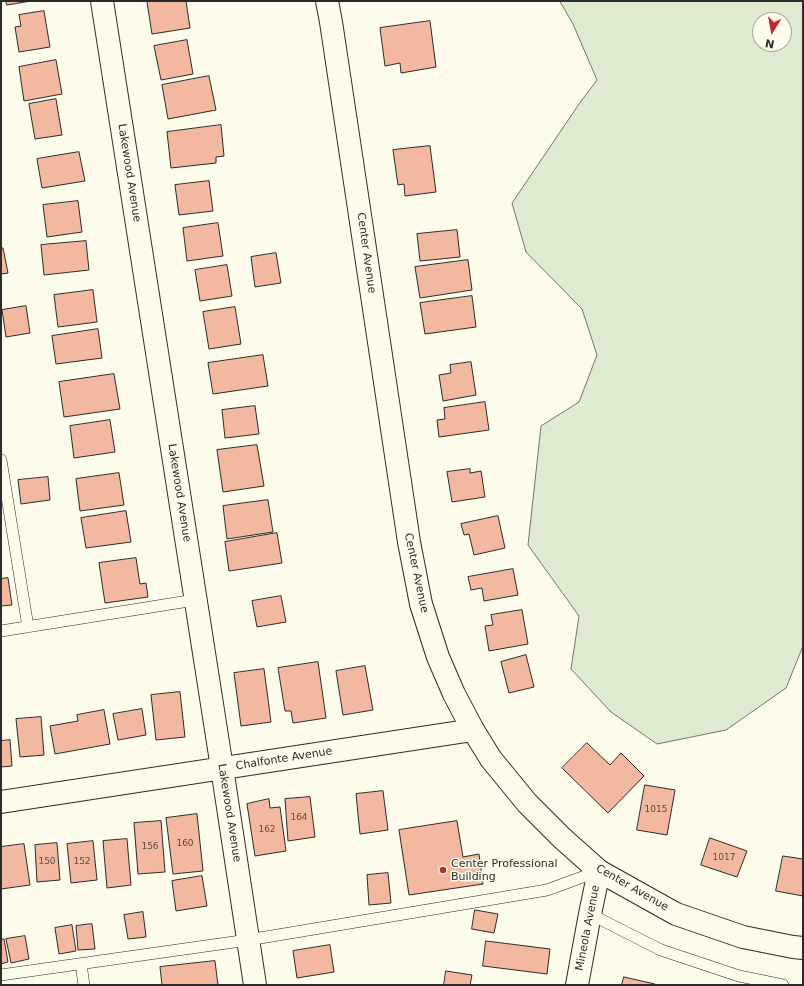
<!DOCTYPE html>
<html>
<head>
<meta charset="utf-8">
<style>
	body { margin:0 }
	#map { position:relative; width:804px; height:986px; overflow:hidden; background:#fdfbea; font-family:"DejaVu Sans",sans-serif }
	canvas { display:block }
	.frame { position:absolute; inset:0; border:2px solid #2b2b2b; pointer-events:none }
	.north { position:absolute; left:752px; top:12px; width:40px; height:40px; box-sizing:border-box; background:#fdfbea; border:1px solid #a9a89e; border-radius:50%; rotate:191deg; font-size:11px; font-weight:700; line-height:16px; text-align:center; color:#2b2b2b }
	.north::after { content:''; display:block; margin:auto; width:14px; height:18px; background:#c62828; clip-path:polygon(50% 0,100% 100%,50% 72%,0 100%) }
</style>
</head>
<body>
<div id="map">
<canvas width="804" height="986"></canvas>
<div class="frame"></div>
<div class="north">N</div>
</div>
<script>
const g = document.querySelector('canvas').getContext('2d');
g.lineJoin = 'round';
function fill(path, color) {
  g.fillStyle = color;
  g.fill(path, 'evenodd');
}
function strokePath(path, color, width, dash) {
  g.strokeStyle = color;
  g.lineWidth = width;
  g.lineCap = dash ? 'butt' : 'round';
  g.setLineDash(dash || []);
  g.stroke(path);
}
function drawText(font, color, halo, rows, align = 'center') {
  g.font = font + ' "DejaVu Sans",sans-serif';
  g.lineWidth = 3;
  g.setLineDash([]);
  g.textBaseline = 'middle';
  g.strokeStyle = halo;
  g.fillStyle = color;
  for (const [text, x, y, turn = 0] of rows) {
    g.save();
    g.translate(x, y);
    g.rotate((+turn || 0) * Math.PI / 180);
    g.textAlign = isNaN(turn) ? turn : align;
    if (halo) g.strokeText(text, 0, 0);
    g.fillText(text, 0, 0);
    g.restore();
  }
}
const green = new Path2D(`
	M560 1H803V646L786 688 726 730 657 744 611 712 571 669 579 616 528 545 541 426 579 402 597 355 582 309 526 252 512 203 579 104 597 80 573 24ZM760 20H784V44H760Z`);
const building = new Path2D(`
	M6 1H31L7 5Z
	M154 1H186L190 28 152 34 147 2Z
	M44 11 50 47 19 52 15 27 21 26 19 15Z
	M430 21 436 67 401 73 400 63 385 66 380 28Z
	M187 40 193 74 161 80 154 46Z
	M56 60 62 94 24 101 19 67Z
	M209 76 216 110 168 119 162 85Z
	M56 99 62 135 35 139 29 104Z
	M221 125 224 156 216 157V163L171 168 167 132Z
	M430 146 436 192 405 196 404 184 398 185 393 150Z
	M79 152 85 181 42 188 37 159Z
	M209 181 213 211 179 215 175 185Z
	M78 201 82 232 47 237 43 205Z
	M218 223 223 256 187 261 183 228Z
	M457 230 460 257 420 261 417 234Z
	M86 241 89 270 44 275 41 245Z
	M1 248H3L8 273 1 274Z
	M276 253 281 283 255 287 251 257Z
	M468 260 472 290 420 298 415 267Z
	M227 265 232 296 200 301 195 270Z
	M93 290 97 322 58 327 54 295Z
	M472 296 476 327 425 334 420 303Z
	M26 306 30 333 6 337 2 310Z
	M235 307 241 344 209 349 203 312Z
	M98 329 102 358 56 364 52 336Z
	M263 355 268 386 213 394 208 363Z
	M471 362 476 395 443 401 439 375 451 373 450 365Z
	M114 374 120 409 64 417 59 382Z
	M485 402 489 430 439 437 437 420 445 419 444 408Z
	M255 406 259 434 225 438 222 410Z
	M110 420 115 452 74 458 70 426Z
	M257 445 264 486 223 492 217 450Z
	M470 469V473L481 471 485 497 452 502 447 472Z
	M119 473 124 505 80 511 76 479Z
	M48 477 50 500 21 504 18 480Z
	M268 500 273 532 227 539 223 506Z
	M126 511 131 542 86 548 81 518Z
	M498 516 505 548 474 555 469 534 464 535 461 524Z
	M277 533 282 563 229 571 225 542Z
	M136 558 140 584 146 583 148 597 105 603 99 563Z
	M513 569 518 595 484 601 482 588 471 590 468 577Z
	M8 578 12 605 1 606V579Z
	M281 596 286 622 257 627 252 601Z
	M522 610 528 644 489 651 485 626 493 625 491 615Z
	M526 655 534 687 509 693 501 662Z
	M318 662 326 718 293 723 291 711H285L278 668Z
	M365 666 373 710 343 715 336 671Z
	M264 669 271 722 241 726 234 673Z
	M180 692 185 737 156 740 151 695Z
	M142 709 146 735 118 740 113 714Z
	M104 710 110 744 55 754 50 726 78 721 77 715Z
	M41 717 44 755 20 757 16 719Z
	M10 740 12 766 1 767V741Z
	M587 743 610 765 621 753 644 776 608 813 562 768Z
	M645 785 675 790 667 835 637 830Z
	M383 791 388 830 360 834 356 794Z
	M310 797 315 837 288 841 285 799Z
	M269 799 270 808 280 807 286 851 255 856 247 804Z
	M197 814 203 871 173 874 166 818Z
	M161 821 165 872 138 874 134 823Z
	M457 821 463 857 479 854 483 884 409 895 399 830Z
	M710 838 747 851 737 877 701 865Z
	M127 839 131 885 107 888 103 841Z
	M93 841 97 880 71 883 67 844Z
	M57 843 60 880 37 882 35 845Z
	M24 844 30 885 1 889V847Z
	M783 856 803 859V896L776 891Z
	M388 873 391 903 369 905 367 875Z
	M202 876 207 906 176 911 172 881Z
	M475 910 498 914 494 933 472 929Z
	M143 912 146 937 128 939 124 915Z
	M92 924 95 949 78 950 76 926Z
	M72 925 76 951 59 954 55 928Z
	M25 936 29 959 11 963 6 939Z
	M1 939H4L8 962 1 964Z
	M486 941 550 949 547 974 483 966Z
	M330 945 334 972 297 978 293 951Z
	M215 961 218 985H162L160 967Z
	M446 971 472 975 470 985H444Z
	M624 977 655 984V985H622Z`);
const lane = new Path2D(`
	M1 460 28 627
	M1 631 195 600
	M590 914 661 950 739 976 783 985
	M81 964 84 985
	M1 975 248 940 547 890 599 871`);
const street = new Path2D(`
	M102 1 222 768 255 985
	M1 802 473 730
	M577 985 590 914 599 871`);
const secondary = new Path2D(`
	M327 1 331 22 409 542 421 604 438 657 454 694 473 730 491 759 527 803 562 838 599 871 676 914 743 937 793 947 803 948`);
const markers = [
	[443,870,4,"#c62828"]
];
const numberNames = [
	["1015",656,810],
	["164",299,818],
	["162",267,830],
	["160",185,844],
	["156",150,847],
	["1017",724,858],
	["150",47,862],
	["152",82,862]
];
const streetNames = [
	["Lakewood Avenue",129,173,81],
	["Center Avenue",366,253,82],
	["Lakewood Avenue",179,493,81],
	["Center Avenue",416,573,78],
	["Chalfonte Avenue",284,759,-9],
	["Lakewood Avenue",229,813,81],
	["Center Avenue",632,888,30],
	["Mineola Avenue",588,928,-79]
];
const poiNames = [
	["Center Professional",451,864],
	["Building",451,877]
];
fill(green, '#deebd1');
strokePath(green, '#74746e', 1);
fill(building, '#f2b8a0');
strokePath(building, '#2b2b2b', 1);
strokePath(lane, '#2b2b2b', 12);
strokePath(street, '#2b2b2b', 24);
strokePath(secondary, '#2b2b2b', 24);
strokePath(lane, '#fdfbea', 11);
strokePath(street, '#fdfbea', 22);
strokePath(secondary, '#fdfbea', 22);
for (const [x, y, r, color] of markers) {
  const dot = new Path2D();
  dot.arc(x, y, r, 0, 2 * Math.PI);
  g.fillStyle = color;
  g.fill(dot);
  strokePath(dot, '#fdfbea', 1.5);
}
drawText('9px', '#5d4e48', null, numberNames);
drawText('11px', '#2b2b2b', '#fdfbea', streetNames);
drawText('11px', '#2b2b2b', '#fdfbea', poiNames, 'left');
</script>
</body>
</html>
